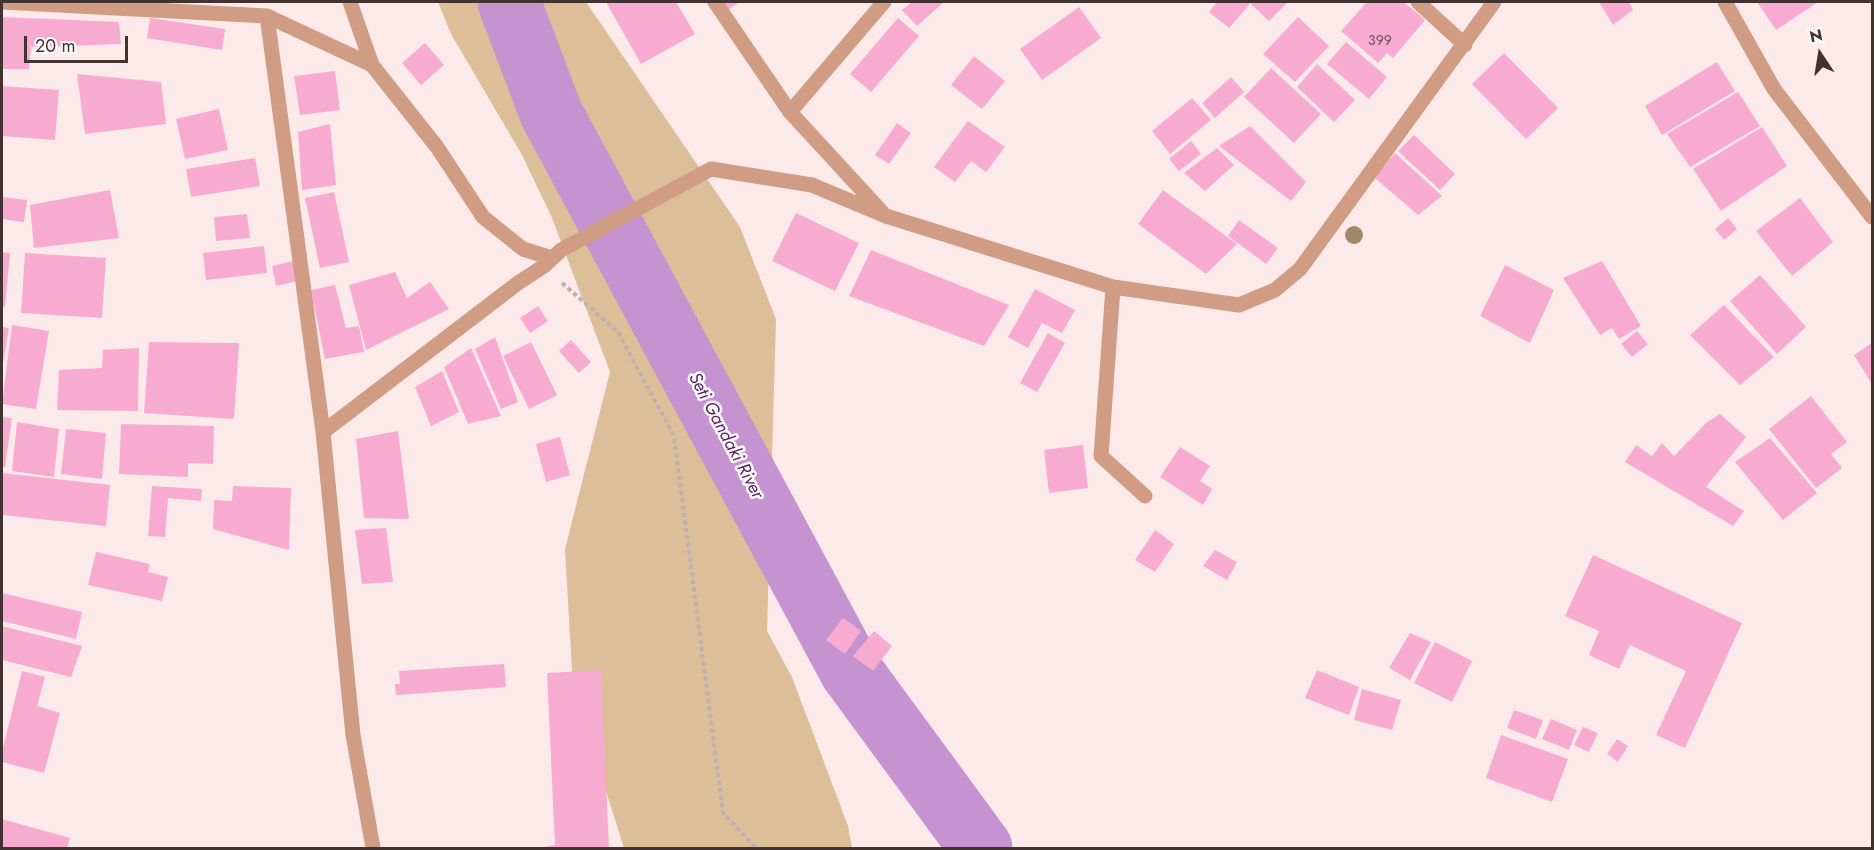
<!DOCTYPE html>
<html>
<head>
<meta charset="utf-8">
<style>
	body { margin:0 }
	#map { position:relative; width:1874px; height:850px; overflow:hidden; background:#fceaea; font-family:Jost,sans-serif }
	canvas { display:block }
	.frame { position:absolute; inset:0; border:3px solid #433232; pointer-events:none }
	.north { position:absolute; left:1790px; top:24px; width:60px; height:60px; -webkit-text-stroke:4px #fcfcfc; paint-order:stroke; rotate:348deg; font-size:16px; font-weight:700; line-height:24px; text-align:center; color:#433232 }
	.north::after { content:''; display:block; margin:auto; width:21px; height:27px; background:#433232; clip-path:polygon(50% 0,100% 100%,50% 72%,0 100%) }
	.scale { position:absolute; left:24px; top:36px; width:104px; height:27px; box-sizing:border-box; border:3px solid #433232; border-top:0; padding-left:8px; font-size:18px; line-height:21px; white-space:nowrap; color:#433232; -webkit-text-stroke:4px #fcfcfc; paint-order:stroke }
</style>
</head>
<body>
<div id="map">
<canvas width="1874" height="850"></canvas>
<div class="frame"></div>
<div class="north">N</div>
<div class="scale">20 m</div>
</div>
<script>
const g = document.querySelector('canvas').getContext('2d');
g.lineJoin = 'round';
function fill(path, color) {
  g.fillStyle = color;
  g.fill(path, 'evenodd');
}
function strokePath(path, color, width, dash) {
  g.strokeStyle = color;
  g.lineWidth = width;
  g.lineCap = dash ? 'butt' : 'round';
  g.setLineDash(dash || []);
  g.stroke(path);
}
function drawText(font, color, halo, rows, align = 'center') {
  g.font = font + ' Jost,sans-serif';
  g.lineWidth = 5;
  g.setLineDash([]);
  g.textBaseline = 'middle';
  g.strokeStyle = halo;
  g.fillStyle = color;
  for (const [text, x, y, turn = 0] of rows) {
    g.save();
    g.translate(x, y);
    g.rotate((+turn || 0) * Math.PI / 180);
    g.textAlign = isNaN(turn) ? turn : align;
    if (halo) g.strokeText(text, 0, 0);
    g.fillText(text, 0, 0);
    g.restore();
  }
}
const green = new Path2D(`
	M438 2H586L740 227 776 319 767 631 792 677 848 826 852 848H624L573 687 565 549 610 372 552 218 522 155 451 34Z`);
const river = new Path2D(`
	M509 2 551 113 851 671 981 848`);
const building = new Path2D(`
	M606 2H676L695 34 641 64Z
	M723 2H740L729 9Z
	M912 2H944L917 26 902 10Z
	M1217 2H1247L1250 4 1229 28 1209 12Z
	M1249 2H1288L1269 21Z
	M1367 2H1404L1425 20 1393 58 1387 53 1378 63 1341 31Z
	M1599 2H1629L1633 10 1613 25Z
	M1757 2H1818L1776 30Z
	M1079 7 1101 38 1042 80 1020 49Z
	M2 17 119 22 121 44 31 47 29 69H2Z
	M1298 17 1329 46 1295 82 1263 54Z
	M150 18 225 29 222 50 147 38Z
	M898 18 919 36 871 92 850 74Z
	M1346 42 1387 77 1369 99 1327 64Z
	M425 43 444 65 421 85 402 63Z
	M1504 53 1558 108 1526 139 1472 84Z
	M974 56 1005 81 982 109 951 85Z
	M1717 62 1735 91 1662 135 1645 106Z
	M1317 64 1355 100 1334 122 1297 87Z
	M1271 68 1321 114 1294 143 1244 97Z
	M335 71 340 110 300 115 294 76Z
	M77 74 161 82 166 124 85 134Z
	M1231 77 1244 92 1215 118 1202 103Z
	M2 86 59 90 55 140 2 136Z
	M1738 92 1760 126 1690 167 1667 134Z
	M1192 98 1211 120 1170 154 1152 131Z
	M219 109 228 150 185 159 176 119Z
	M968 121 1005 147 986 172 971 161 955 182 934 167Z
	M897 123 911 133 889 164 875 155Z
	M330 124 336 185 302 190 298 132Z
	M1250 126 1306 182 1291 201 1219 146Z
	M1762 127 1787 166 1721 211 1693 169Z
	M1414 135 1455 174 1440 190 1398 151Z
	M1191 141 1201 154 1179 171 1169 159Z
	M1217 148 1234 165 1205 191 1184 173Z
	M1395 153 1442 196 1418 215 1374 177Z
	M255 158 260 186 191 197 186 169Z
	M110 190 119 238 34 248 30 205Z
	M1163 190 1237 244 1206 274 1138 224Z
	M334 192 349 262 320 268 305 198Z
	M2 197 27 200 24 222 2 219Z
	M1800 198 1833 242 1792 276 1756 231Z
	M796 213 859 243 835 291 772 261Z
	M247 214 250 238 216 241 214 217Z
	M1728 218 1737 229 1724 240 1715 229Z
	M1239 220 1278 248 1266 264 1228 236Z
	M264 246 267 273 206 280 203 253Z
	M871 250 1009 305 984 346 849 296Z
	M2 252 10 253 5 307H2Z
	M25 253 106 258 102 318 21 313Z
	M293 261 297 281 276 286 272 266Z
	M1602 261 1641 326 1619 339 1612 328 1600 335 1563 278Z
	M1505 265 1554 290 1530 343 1480 316Z
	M395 272 407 298 430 282 449 309 366 350 349 285Z
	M1760 275 1806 327 1777 354 1730 301Z
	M335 285 346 328 359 326 364 352 325 359 311 290Z
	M1035 289 1075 310 1062 333 1042 323 1028 348 1008 337Z
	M1724 305 1774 357 1740 385 1690 335Z
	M538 306 548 321 530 333 520 318Z
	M12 325 49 331 36 409 2 404Z
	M2 327 9 328 3 363H2Z
	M1637 331 1648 344 1632 357 1621 344Z
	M1048 333 1065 343 1037 392 1020 383Z
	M495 337 518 402 501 409 475 349Z
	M571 340 591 362 579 373 559 351Z
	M149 342 239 343 234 419 144 413Z
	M531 342 557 395 529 409 503 356Z
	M1872 343V384L1854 355Z
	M139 348 138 411 57 410 59 370 102 368 103 350Z
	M471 348 501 416 468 424 444 367Z
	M442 371 459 412 431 426 415 387Z
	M1811 396 1847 442 1831 454 1842 468 1816 488 1769 429Z
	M1720 414 1746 437 1706 487 1744 511 1733 526 1625 462 1636 445 1652 456 1662 443 1674 456 1706 423Z
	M2 417 12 418 5 467H2Z
	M17 422 59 429 54 477 12 471Z
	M121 424 214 426 213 464 188 463V477L119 474Z
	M66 429 106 433 102 479 61 474Z
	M398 431 409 519 364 518 356 439Z
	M560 437 570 475 546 482 536 444Z
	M1770 438 1817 493 1783 520 1735 462Z
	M1083 445 1088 488 1049 493 1044 450Z
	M1180 447 1210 466 1200 481 1212 489 1203 505 1160 477Z
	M2 473 110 485 106 526 2 515Z
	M152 486 202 489 201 501 168 498 165 537 148 536Z
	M233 486 291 488 289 550 213 529 214 500 232 501Z
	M386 528 393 582 362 584 355 530Z
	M1155 530 1174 544 1155 572 1135 560Z
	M1215 550 1237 562 1227 580 1203 566Z
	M96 552 150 564 148 572 168 577 162 601 88 585Z
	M1593 555 1742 623 1685 748 1656 735 1686 671 1630 645 1619 669 1589 655 1599 631 1565 616Z
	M2 593 82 612 76 639 2 621Z
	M843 618 861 631 845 654 826 640Z
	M2 626 82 646 71 677 2 660Z
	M874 631 892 646 873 671 853 656Z
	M1410 633 1431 642 1410 680 1389 668Z
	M1435 642 1472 661 1452 702 1414 683Z
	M504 664 506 687 396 695 395 684H400L399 671Z
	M601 670 609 848H540L555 845 547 673Z
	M1317 670 1359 687 1349 715 1305 698Z
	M22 671 45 677 37 706 60 713 44 773 2 762V752Z
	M1362 689 1401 700 1392 730 1354 720Z
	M1514 710 1543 720 1536 739 1507 728Z
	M1551 719 1577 730 1569 750 1542 739Z
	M1583 727 1598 733 1589 752 1574 745Z
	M1501 735 1568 759 1552 802 1486 778Z
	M1617 739 1628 746 1618 762 1607 754Z
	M2 819 70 838 67 848H2Z`);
const path = new Path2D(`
	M562 283 618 332 674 436 723 813 756 848`);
const lane = new Path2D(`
	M1113 287 1101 456 1145 496`);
const street = new Path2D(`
	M2 2 267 16 372 65 350 2
	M715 2 790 112
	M1418 2 1465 45
	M1725 2 1774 89 1872 217
	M267 16 323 432 353 735 373 848
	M372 65 437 147 483 217 523 249 552 258
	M882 212 790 112 884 2
	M323 432 518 283 544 266 561 250 711 169 812 185 886 216 1113 287 1239 305 1275 290 1300 269 1494 2`);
const trees = [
	[1354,235]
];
const numberNames = [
	["399",1380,42]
];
const waterNames = [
	["Seti Gandaki River",725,436,62]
];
fill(green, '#dcbf98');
strokePath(river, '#c593cf', 63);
fill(building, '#f8abd0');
strokePath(path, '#c2b0b0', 4, [4.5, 3]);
strokePath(lane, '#d09c83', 15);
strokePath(street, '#d09c83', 15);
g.fillStyle = '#a18869';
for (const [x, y] of trees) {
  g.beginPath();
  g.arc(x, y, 9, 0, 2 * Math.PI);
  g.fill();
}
drawText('14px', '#70505a', null, numberNames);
drawText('italic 18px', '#5c2068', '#fcfcfc', waterNames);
</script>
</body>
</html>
